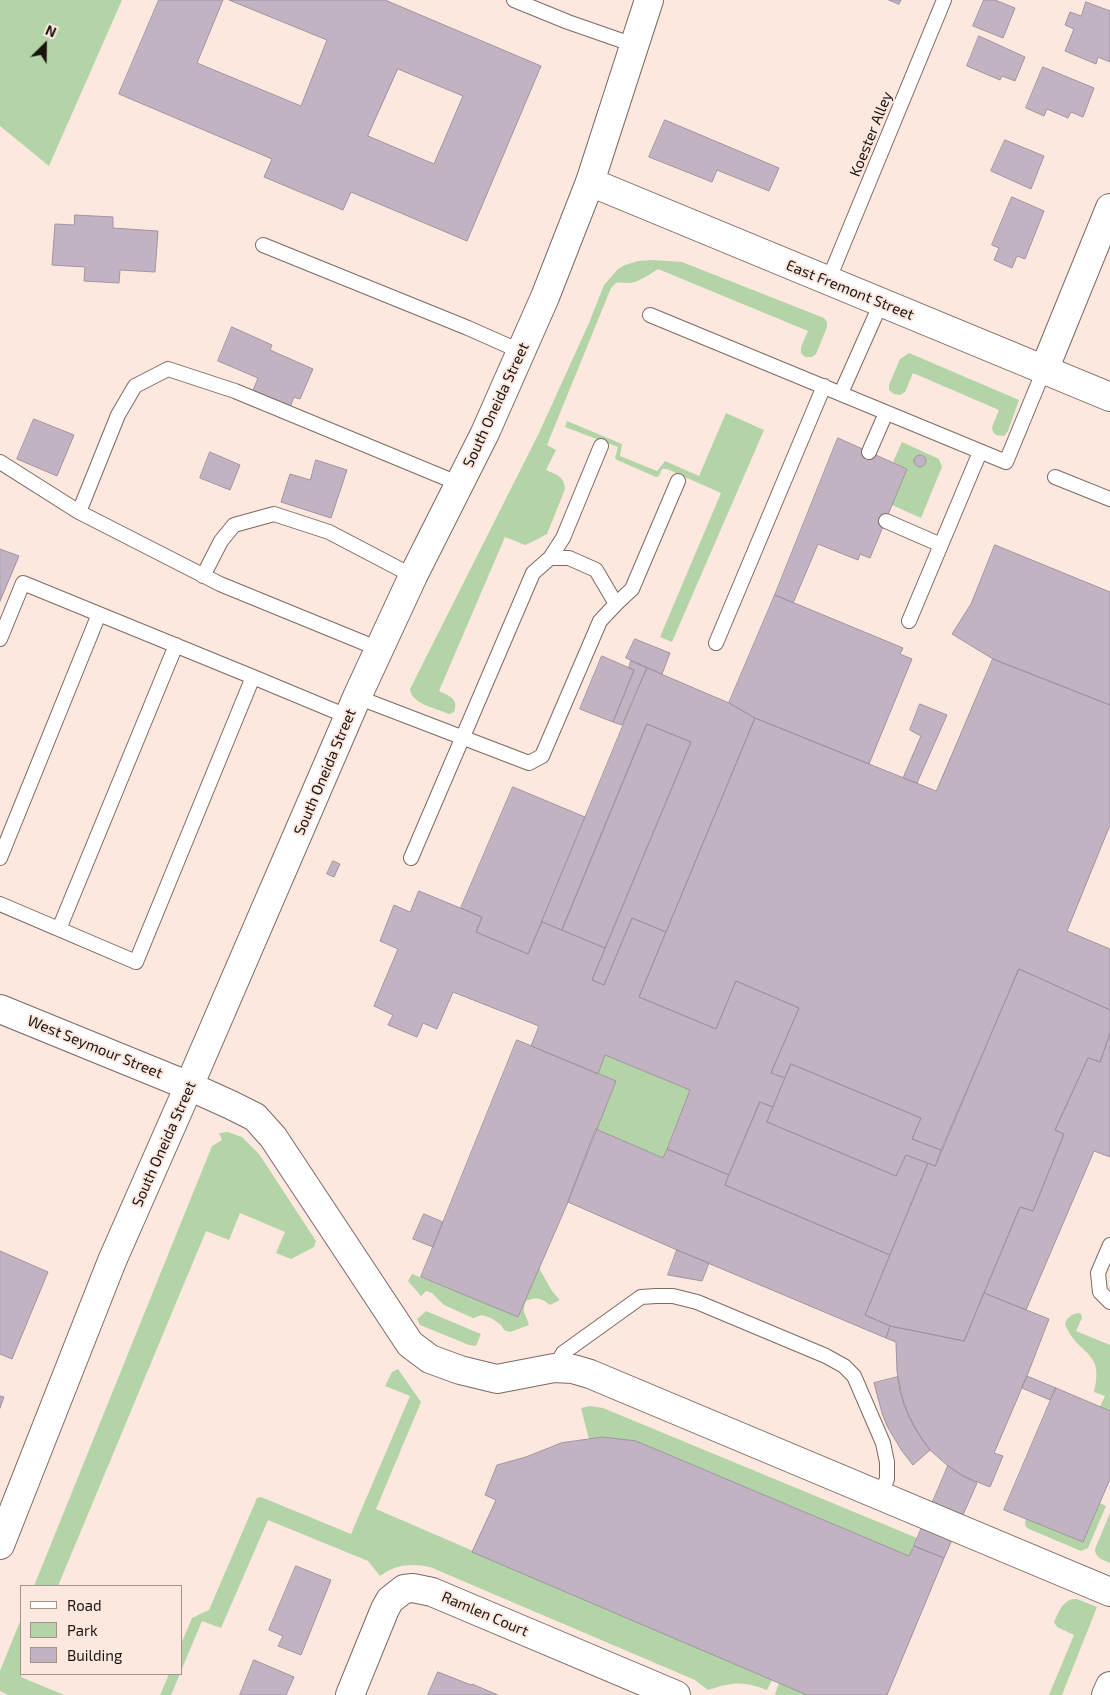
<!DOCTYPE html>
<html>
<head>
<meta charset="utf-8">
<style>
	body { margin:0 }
	#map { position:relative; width:1110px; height:1695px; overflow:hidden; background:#fce8df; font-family:"Exo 2",sans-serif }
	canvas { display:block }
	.legend { position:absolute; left:20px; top:1585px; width:162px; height:90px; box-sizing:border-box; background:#fce8df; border:1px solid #a2938d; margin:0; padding:6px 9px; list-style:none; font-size:15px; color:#1b1411 }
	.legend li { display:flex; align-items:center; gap:10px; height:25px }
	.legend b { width:25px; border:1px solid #a2938d }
	.north { position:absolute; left:20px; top:20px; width:50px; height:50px; -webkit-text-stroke:4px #fce8df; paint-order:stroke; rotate:23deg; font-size:14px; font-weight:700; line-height:20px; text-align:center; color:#1b1411 }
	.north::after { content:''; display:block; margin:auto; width:18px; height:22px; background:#1b1411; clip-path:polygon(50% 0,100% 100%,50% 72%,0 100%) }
</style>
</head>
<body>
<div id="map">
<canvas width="1110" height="1695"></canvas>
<ul class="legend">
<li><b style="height:6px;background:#fff"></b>Road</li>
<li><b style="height:14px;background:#b3d4a6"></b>Park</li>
<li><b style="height:14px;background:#c1b3c2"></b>Building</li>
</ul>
<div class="north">N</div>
</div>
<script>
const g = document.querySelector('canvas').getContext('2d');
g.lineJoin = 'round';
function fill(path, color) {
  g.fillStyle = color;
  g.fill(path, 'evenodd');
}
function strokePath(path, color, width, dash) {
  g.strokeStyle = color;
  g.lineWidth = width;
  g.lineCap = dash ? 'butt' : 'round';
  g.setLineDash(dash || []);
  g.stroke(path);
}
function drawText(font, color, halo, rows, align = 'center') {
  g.font = font + ' "Exo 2",sans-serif';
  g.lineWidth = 4;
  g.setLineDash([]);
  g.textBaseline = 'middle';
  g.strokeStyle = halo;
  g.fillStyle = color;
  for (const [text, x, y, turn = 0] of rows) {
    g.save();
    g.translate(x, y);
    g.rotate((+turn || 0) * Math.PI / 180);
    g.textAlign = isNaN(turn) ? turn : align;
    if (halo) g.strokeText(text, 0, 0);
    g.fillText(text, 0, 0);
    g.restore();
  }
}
const green = new Path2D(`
	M0 0H122L49 166 0 126Z
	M653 260 682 262 824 318 827 322V327L816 354 812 357H805L801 353V347L808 331 658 269C652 273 636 284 628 283 624 283 620 282 616 283L611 288 547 445 556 450 546 470C557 475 564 476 565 489L547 534 534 541 525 545 505 537 439 691C449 696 459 698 454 712L449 714C438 709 411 704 410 689L539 433 589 323 604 285 618 269 625 265 638 261Z
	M909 353 1019 400 1008 431 1004 436 996 435 993 432 992 427 999 410 913 373 905 392 900 395 894 394 889 390V385L900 359Z
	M726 413 764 430 672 642 660 637 721 493 667 469H662L659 476 656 477 617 460 615 458 618 447 565 427 567 421 622 444 620 456 657 471 665 461 699 476Z
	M902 442 939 459 942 467 921 518 892 505 907 469 893 462ZM919 455 923 456 926 460V464L923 466 919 467 915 463 916 457Z
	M605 1055 690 1090 663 1158 596 1129 616 1081 598 1074Z
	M228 1132 242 1137 259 1154 316 1241 314 1247 291 1259 276 1253 285 1232 240 1213 229 1240 206 1231 58 1586H34L212 1146 222 1140 219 1133Z
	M539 1268 552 1291 560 1300 550 1305C543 1299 536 1296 526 1301 521 1313 526 1313 529 1325L510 1332 504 1330 501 1325 491 1318 482 1315 473 1318 444 1305 432 1293 426 1291 421 1296 408 1281 412 1274 517 1316Z
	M426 1311 481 1334 476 1346 469 1345 420 1325 417 1319Z
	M1078 1313 1081 1314 1082 1318 1076 1331 1110 1345V1411L1100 1407 1105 1396 1094 1392C1105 1349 1078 1357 1065 1324 1067 1317 1071 1315 1078 1313Z
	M398 1369 421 1402 376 1509 772 1680 767 1690C742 1681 733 1682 708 1690L695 1680 430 1567C411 1563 396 1564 380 1576L368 1561 268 1520 221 1628 202 1621 181 1671V1644L192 1618 209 1610 257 1498 261 1497 351 1534 410 1396 385 1386 392 1372Z
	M590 1406 603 1408 917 1538 909 1556 636 1441 589 1439 581 1408Z
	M1100 1503 1106 1506 1088 1548 1081 1551 1029 1529C1024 1526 1025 1523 1026 1518L1083 1542Z
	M1110 1513V1563C1103 1560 1095 1558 1095 1549Z
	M1072 1599H1077L1097 1607 1062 1695H1049L1074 1635 1057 1627 1054 1622C1059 1612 1061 1603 1072 1599Z
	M21 1619 22 1674 21 1677 64 1695H8L0 1691V1671Z
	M169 1674H180L171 1695H160Z
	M779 1683 807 1695H776L775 1694Z`);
const building = new Path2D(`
	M159 0H223L197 63 301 106 327 40 229 0H385L541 66 467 241 351 192 343 210 264 177 272 159 119 94ZM398 69 463 96 434 164 368 136Z
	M889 0H901L899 4Z
	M984 0H995L1015 8 1003 38 973 26Z
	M1086 2 1110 11V62L1098 57 1096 64 1065 51 1074 29 1065 25 1070 12 1081 16Z
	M979 36 1025 57 1015 81 1002 76 1000 80 967 66Z
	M1043 67 1094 88 1083 117 1071 112 1068 118 1047 109 1044 116 1026 108Z
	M665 120 779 168 769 191 717 170 712 182 649 157Z
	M1005 140 1044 156 1031 189 991 171Z
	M1012 197 1044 211 1025 259 1017 256 1012 268 994 260 999 248 992 245Z
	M75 215 113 217V228L158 231 155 272 120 270 119 283 84 281 85 267 52 265 55 224 74 225Z
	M232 327 272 345 270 350 313 369 300 399 294 397 289 410 252 393 258 378 218 361Z
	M34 419 74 435 57 476 17 459Z
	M838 438 907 469 870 558 860 554 858 560 818 544 793 603 775 595Z
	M210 452 240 465 230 490 200 478Z
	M914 461a6 6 0 1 1 12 0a6 6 0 1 1-12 0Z
	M316 460 347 470 331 518 281 502 290 474 310 480Z
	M995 545 1110 592V705L993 659 952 634 971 604Z
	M0 549 19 556 0 601Z
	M775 595 903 648 900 654 912 659 869 764 755 718 729 703Z
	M635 639 670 653 662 674 626 658Z
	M602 656 634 670 613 722 580 709Z
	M993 659 1110 705V825L1067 931 1110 949V1010L1019 969 941 1150 912 1139 921 1118 791 1064 785 1078 771 1073 799 1008 736 981 716 1029 639 997 755 718 936 791Z
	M631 661 647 668 622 725 613 722 634 670 629 668Z
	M647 668 729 703 755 718 666 932 632 918 604 985 592 980 691 742 647 724 562 930 542 922Z
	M920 704 947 715 917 783 903 778 921 736 910 730Z
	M647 724 691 742 605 948 562 930Z
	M513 787 585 817 528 954 476 932 482 917 461 908Z
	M333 861 340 864 334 877 327 874Z
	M419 891 482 917 476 932 528 954 542 922 605 948 592 980 604 985 632 918 666 932 639 997 716 1029 736 981 799 1008 771 1073 785 1078 773 1107 760 1102 729 1175 667 1149 690 1090 605 1055 598 1074 531 1046 539 1026 453 992 437 1029 423 1023 417 1037 388 1025 393 1015 374 1006 398 949 380 941 394 905 410 912Z
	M1019 969 1110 1010V1033L1100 1062 1088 1058 1055 1130 1064 1134 1033 1211 1020 1207 964 1341 890 1326 865 1315 928 1163 935 1166Z
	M1110 1033V1157L1094 1151 1026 1310 984 1293 1020 1207 1033 1211 1064 1134 1055 1130 1088 1058 1100 1062Z
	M517 1040 616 1081 568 1202 518 1317 421 1277Z
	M791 1064 921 1118 912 1139 941 1150 935 1166 906 1155 896 1176 767 1122Z
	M760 1102 773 1107 767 1122 896 1176 906 1155 928 1163 890 1255 725 1185Z
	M596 1129 663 1158 667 1149 729 1175 725 1185 890 1255 865 1315 890 1326 886 1338 677 1250 568 1202Z
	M424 1214 443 1222 433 1247 413 1239Z
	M677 1250 709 1263 702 1281 668 1275Z
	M0 1251 48 1272 12 1359 0 1354Z
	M984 1293 1049 1319 1027 1376 994 1453 1003 1456 990 1487 963 1476 948 1466 930 1450 921 1438 909 1416 900 1392 897 1371 896 1342 886 1338 890 1326 964 1341Z
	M1027 1376 1056 1388 1050 1400 1022 1388Z
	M898 1377 904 1405 914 1427 930 1450 913 1465 902 1451 887 1426 882 1413 874 1383Z
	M1056 1388 1110 1411V1479L1083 1542 1004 1510Z
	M0 1396 4 1397 0 1408Z
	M603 1437 636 1441 909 1556 914 1546 944 1558 887 1695H807L472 1552 496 1500 485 1495 497 1465 526 1457 561 1443Z
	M948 1466 963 1476 977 1483 944 1558 914 1546Z
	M296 1566 331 1580 301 1655 278 1646 283 1636 269 1630Z
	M254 1660 294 1677 286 1695H240Z
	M438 1672 471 1685 472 1684 498 1695H428Z`);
const lane = new Path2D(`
	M514 0 568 22 634 45
	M263 245 468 328 522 352
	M828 281 944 0
	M650 315 1006 462 1044 370
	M841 393 881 303
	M869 452 886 413
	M0 462 79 512 220 584 379 649
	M1055 477 1110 499
	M79 512 118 415 135 386 168 369 235 391 460 484
	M886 521 941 545
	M550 558H569L596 570 616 604
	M203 576 221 541 234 525 274 514 329 532 413 576
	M909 621 980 452
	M0 639 23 583 253 677
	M716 643 824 386
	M357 697 529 763 542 756 600 621 616 604 632 589 678 481
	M0 858 99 614
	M411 858 533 573 550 558 563 538 601 446
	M0 904 136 962 253 677 349 717
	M59 929 176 645
	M1110 1245 1098 1273 1100 1292 1110 1302
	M554 1368 563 1353 641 1297 656 1296H673L697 1302 826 1356 844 1366 854 1376 883 1443 887 1462V1479L880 1496`);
const street = new Path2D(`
	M1044 370 1110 208
	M189 1086 231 1105 255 1117 273 1137 410 1344 430 1359 460 1370 497 1379 554 1368 573 1369 590 1374 1110 1592
	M350 1695 385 1609 390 1600 404 1589 413 1588 432 1592 676 1695
	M1106 1695 1110 1686`);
const secondary = new Path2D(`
	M590 182 1110 397
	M0 1009 189 1086`);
const primary = new Path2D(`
	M0 1545 112 1261 189 1086 357 697 413 576 485 433 545 297 590 182 649 0`);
const streetNames = [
	["Koester Alley",871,134,-68],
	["East Fremont Street",850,290,22],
	["South Oneida Street",496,405,-65],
	["South Oneida Street",325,772,-67],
	["West Seymour Street",95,1047,22],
	["South Oneida Street",164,1144,-66],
	["Ramlen Court",485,1614,23]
];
fill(green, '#b3d4a6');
fill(building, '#c1b3c2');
strokePath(building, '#a194a2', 1);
strokePath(lane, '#7c6a63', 16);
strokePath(street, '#7c6a63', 30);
strokePath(secondary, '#7c6a63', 30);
strokePath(primary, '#7c6a63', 30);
strokePath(lane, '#fff', 14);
strokePath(street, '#fff', 28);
strokePath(secondary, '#fff', 28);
strokePath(primary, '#fff', 28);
drawText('15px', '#1b1411', '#fce8df', streetNames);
</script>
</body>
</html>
